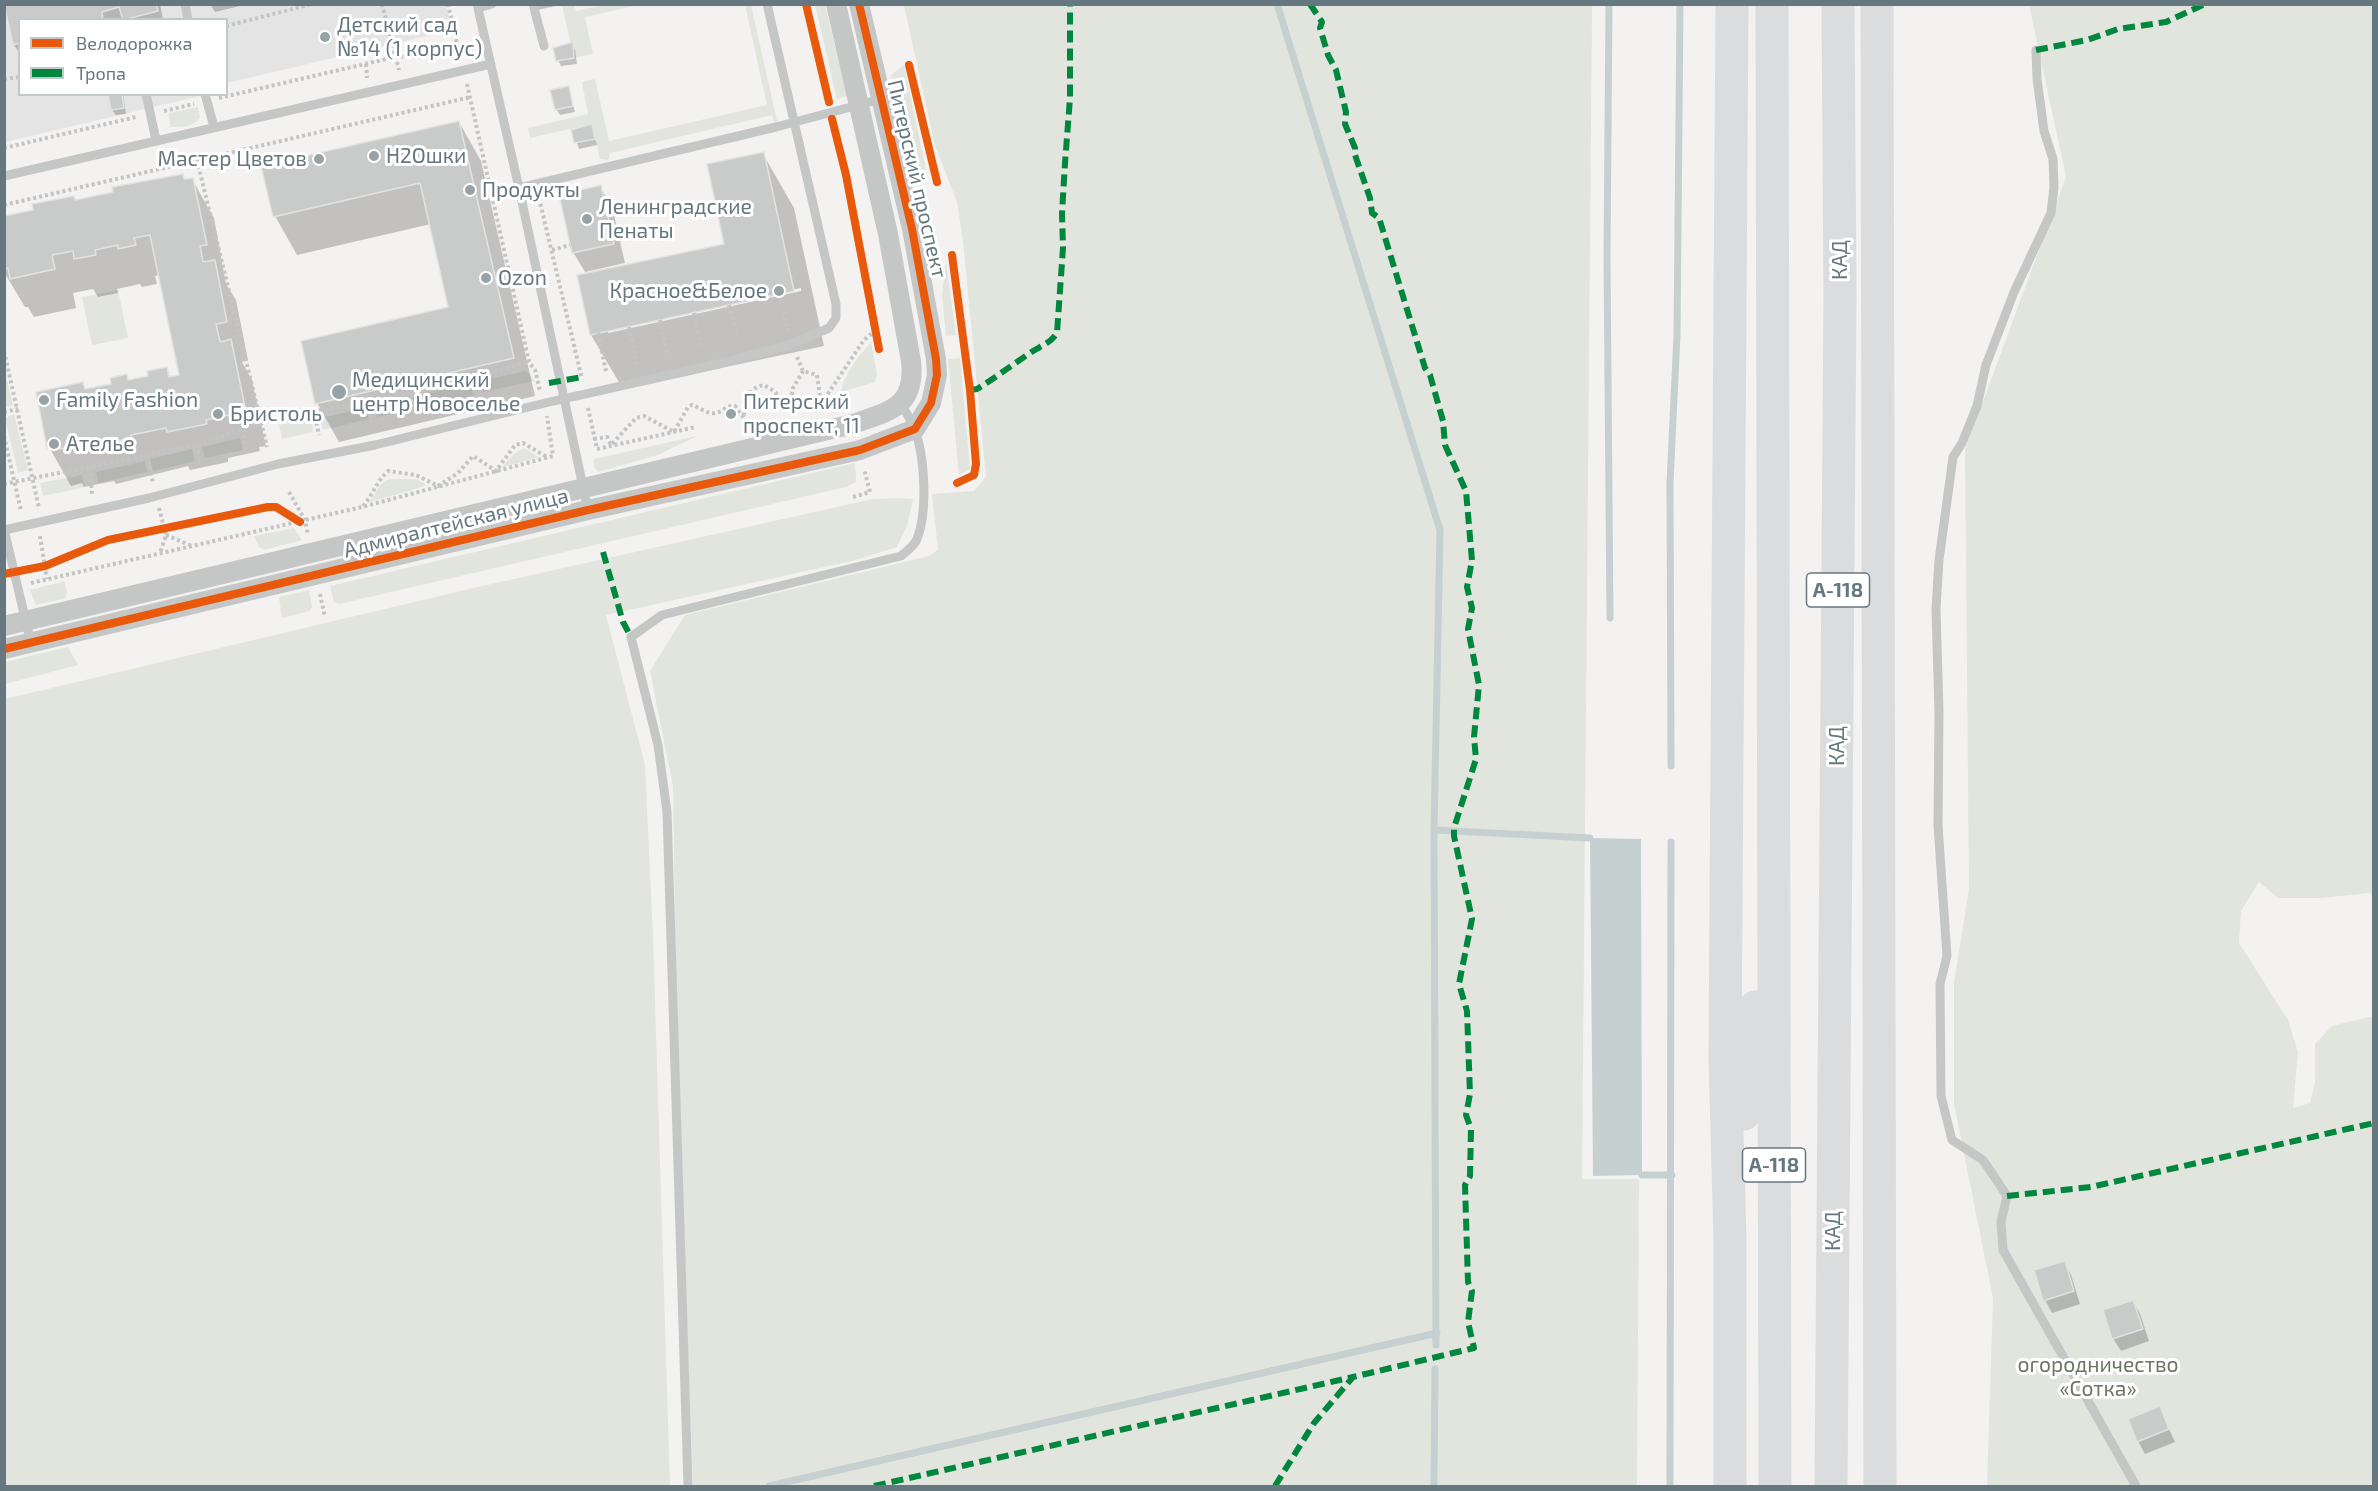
<!DOCTYPE html>
<html>
<head>
<meta charset="utf-8">
<style>
	body { margin:0 }
	#map { position:relative; width:2378px; height:1491px; overflow:hidden; background:#f3f2f1; font-family:"Exo 2",sans-serif }
	canvas { display:block }
	.frame { position:absolute; inset:0; border:6px solid #65777f; pointer-events:none }
	.legend { position:absolute; left:18px; top:18px; width:210px; height:78px; box-sizing:border-box; background:#fff; border:2px solid #c1c9cc; margin:0; padding:8px 10px; list-style:none; font-size:18px; color:#65777f }
	.legend li { display:flex; align-items:center; gap:12px; height:30px }
	.legend b { width:30px; border:2px solid #c1c9cc }
</style>
</head>
<body>
<div id="map">
<canvas width="2378" height="1491"></canvas>
<div class="frame"></div>
<ul class="legend">
<li><b style="height:8px;background:#e8590c"></b>Велодорожка</li>
<li><b style="height:8px;background:#00873e"></b>Тропа</li>
</ul>
</div>
<script>
const g = document.querySelector('canvas').getContext('2d');
g.lineJoin = 'round';
function fill(path, color) {
  g.fillStyle = color;
  g.fill(path, 'evenodd');
}
function strokePath(path, color, width, dash) {
  g.strokeStyle = color;
  g.lineWidth = width;
  g.lineCap = dash ? 'butt' : 'round';
  g.setLineDash(dash || []);
  g.stroke(path);
}
function drawText(font, color, halo, rows, align = 'center') {
  g.font = font + ' "Exo 2",sans-serif';
  g.lineWidth = 6;
  g.setLineDash([]);
  g.textBaseline = 'middle';
  g.strokeStyle = halo;
  g.fillStyle = color;
  for (const [text, x, y, turn = 0] of rows) {
    g.save();
    g.translate(x, y);
    g.rotate((+turn || 0) * Math.PI / 180);
    g.textAlign = isNaN(turn) ? turn : align;
    if (halo) g.strokeText(text, 0, 0);
    g.fillText(text, 0, 0);
    g.restore();
  }
}
const built = new Path2D(`
	M4 5H446L452 30 227 83 226 20H20V94L198 95 196 97 5 142Z`);
const green = new Path2D(`
	M548 5H574L576 11 604 5H638L585 17 593 54 574 58 562 5 549 8Z
	M745 5H751L777 121 775 126 772 115 610 153 609 158 607 160 600 159 592 124 530 138 528 128 588 114 582 82 595 79 609 141 767 105Z
	M815 5H825L847 96 837 99Z
	M904 5H1592L1582 1179H1639L1637 1486H693L677 1060 673 786 650 671 685 615 929 556 938 550 932 494 974 491 986 477 963 241 957 202 935 146Z
	M2029 5H2373V896L2370 893 2321 898H2278L2259 882 2241 911 2239 943 2288 1020 2298 1052 2293 1108 2310 1103 2315 1082V1044L2332 1026 2373 1016V1486H1987L1993 1298 1954 1104V983L1969 889 1965 450 2066 177Z
	M904 65 928 179 925 180 905 135 891 75Z
	M198 107 200 118C191 128 182 127 170 127L169 113Z
	M946 262 956 335 946 336 942 295Z
	M118 290 128 338 92 345 82 297Z
	M871 342 877 375 875 382 841 392C844 373 859 356 871 342Z
	M960 358 970 469 959 475 948 359Z
	M4 368 13 405 5 407H4Z
	M526 371 531 375 534 381 483 392 480 381Z
	M470 383 473 395 418 408 415 396Z
	M409 398 411 410 377 417 375 405Z
	M366 408 369 419 323 430 320 418Z
	M14 414 28 470 18 473 5 418Z
	M311 418 313 432 282 439 279 425Z
	M697 436 658 455 598 472 594 467V459Z
	M240 438 243 450 205 458 202 447Z
	M524 448 539 457 502 467 515 453Z
	M192 449 195 461 153 471 150 459Z
	M145 461 147 472 98 483 96 472Z
	M855 463 856 482 846 487 339 604 334 602 330 586Z
	M82 475 85 487 43 496 40 483Z
	M389 479H415L424 483 425 486 370 502 380 485Z
	M899 498 913 499 908 523 897 547 852 561 606 615 645 765 653 936 670 1486H5V699L469 589 873 499Z
	M294 528 302 540 264 550 259 547 254 536Z
	M64 581 67 590 66 598 36 605 30 590Z
	M309 590 312 607 310 611 282 618 279 597Z
	M68 647 78 665 5 684V662Z`);
const water = new Path2D(`
	M1590 838 1641 839 1642 1175 1593 1176Z`);
const shadow = new Path2D(`
	M5 4H160L163 20H20V54L14 45Z
	M210 4H248L215 12Z
	M530 4H562L534 11Z
	M572 44 575 50 577 64 561 66 558 60Z
	M568 87 575 112 560 115 556 109Z
	M110 94H123L126 114 116 115 112 110Z
	M459 122 481 161 535 396 339 442 317 403 450 308 431 224 297 255 275 216Z
	M591 126 597 145 579 149 573 131Z
	M763 154 794 208 824 346 623 389 591 335 725 245ZM801 288V291L608 333V330Z
	M192 179 214 218 226 284 236 300 248 360 242 362 252 380 266 446 259 447 260 451 228 458V462L190 470 188 466 116 484 114 481 84 487 82 483 71 486 49 447 83 384 86 391 113 385 126 376 130 382 150 378 166 369 171 378 181 376 160 275 155 276 157 284 142 287 140 284 117 289 118 293 98 297 93 289 73 293 76 308 34 317 28 307H25L4 272V218L75 201Z
	M600 187 612 206 625 263 585 272 573 252Z
	M2064 1262 2071 1275 2080 1304 2052 1313 2045 1300Z
	M2133 1301 2140 1314 2149 1341 2121 1351 2113 1338Z
	M2159 1408 2175 1442 2145 1454 2138 1441Z`);
const stream = new Path2D(`
	M1277 4 1440 530 1434 830 1436 1345
	M1609 4 1607 257 1610 618
	M1671 766 1670 483 1677 335 1680 4
	M1434 830 1590 838
	M1642 1175H1672
	M769 1486 1437 1333
	M1434 1486 1435 1369
	M1670 1486 1671 842`);
const building = new Path2D(`
	M4 4H156L158 11 123 20 119 7 102 12 103 20H20V43L13 45Z
	M573 42 574 58 556 61 553 48Z
	M569 86 573 106 555 110 550 90Z
	M108 94H122L124 108 111 110Z
	M459 121 514 358 315 404 301 341 448 307 420 183 273 217 261 166Z
	M592 124 595 139 574 143 571 130Z
	M764 152 794 291 590 335 577 275 724 244 707 164Z
	M183 174 184 179 193 178 207 245 200 246 203 262 215 260 227 322 216 324 220 342 231 339 245 407 238 409 239 413 206 420 207 424 167 432 166 428 131 435 132 438 92 446 91 443 60 449V445L47 448 36 392 83 382 85 389 111 384 110 378 127 374 128 380 148 376 147 371 167 367 169 377 179 375 150 235 134 238 136 245 118 249V245L95 250 96 255 74 259 73 251 52 255 55 269 10 279 8 268 4 269V216L33 210 32 204 74 196 75 200 113 192 112 187Z
	M601 185 614 244 572 253 559 195Z
	M2065 1261 2074 1291 2043 1301 2034 1270Z
	M2133 1300 2143 1329 2112 1339 2103 1310Z
	M2160 1406 2169 1429 2137 1442 2128 1419Z`);
const path = new Path2D(`
	M382 4 399 70
	M448 4 460 57
	M806 4 827 97
	M226 26 312 4
	M366 64 367 78
	M909 65 937 182
	M4 79 20 77
	M467 84 529 362 535 370 540 391
	M219 98 395 57H444
	M164 111 194 104
	M834 125 879 349
	M4 148 136 117
	M197 160 267 447
	M539 198 582 379
	M4 205 471 97
	M552 250 570 245
	M952 255 970 390 976 464 974 475 957 483
	M780 294 788 331
	M729 305 737 340
	M694 313 701 348
	M660 320 668 356
	M629 327 637 364
	M598 333 606 371
	M4 351 39 508
	M797 357 803 371 817 375 821 403
	M475 377 479 398
	M412 393 415 413
	M369 403 372 422
	M821 404 864 340 875 331
	M588 408 597 449 696 427
	M314 411 319 435
	M4 412 18 409
	M242 429 247 453
	M4 436 21 511
	M594 439 607 437 611 445 636 418 644 416 674 432 688 407 692 405C699 407 708 415 716 413 724 411 726 405 735 406L744 418C743 402 747 388 764 385L774 391 789 409 793 388 803 371
	M197 445 200 462
	M147 455 153 483
	M90 467 92 494
	M4 484 197 445 260 423 314 411 369 403 529 362
	M289 492 305 520 308 535
	M853 497 870 492 864 469
	M363 506C373 495 376 482 388 471L416 475 438 486 458 473 473 456 496 471 515 445 523 443 547 457
	M159 508 166 535 160 553
	M166 535 192 546
	M40 536 47 579
	M31 583 362 507 553 456 547 416
	M320 594 325 617`);
const service = new Path2D(`
	M185 4 188 20
	M477 4 519 188 776 127 881 99
	M533 4 544 46
	M478 8 492 4
	M2036 50 2037 79 2044 131 2053 159 2054 187 2051 213 2014 292 1986 365 1977 406 1962 443 1953 457 1939 560 1936 609 1939 713 1938 825 1947 956 1940 984 1941 1096 1952 1140 1983 1160 2007 1196 2001 1222 2003 1250 2136 1486
	M146 94 156 140
	M205 94 214 127
	M4 176 491 64
	M519 188 588 510
	M4 529 31 643
	M4 530 149 498 278 464 375 445 545 403 719 364 792 344 829 328 836 318V304L767 4
	M688 1486 667 812 658 745 631 637 662 615 901 556C907 551 915 545 917 539 928 512 925 455 914 428 911 420 905 411 901 403`);
const minor = new Path2D(`
	M4 626 853 424C890 411 916 407 911 361L888 234 836 4
	M4 649 588 510 860 450 915 429 931 403 937 375 936 359 912 229 859 4`);
const motorway = new Path2D(`
	M1772 4 1775 1486
	M1877 4 1880 1486
	M1744 1114 1755 1007
	M1730 1486V1240L1725 1058 1732 4
	M1831 1486 1840 297 1838 4`);
const quiet = new Path2D(`
	M2036 50 2087 40 2118 29 2166 22 2205 4
	M549 383 582 377
	M970 390 977 389C995 378 1012 365 1030 353 1040 346 1050 344 1057 333L1063 248 1062 213 1065 163 1070 98V4
	M603 552 623 622 631 637
	M2007 1196 2091 1187 2374 1123
	M874 1486 1353 1377
	M1275 1486 1314 1423 1353 1377 1474 1348 1468 1322 1472 1291 1468 1282 1465 1185 1470 1176 1471 1129 1466 1115 1470 1094 1467 1011 1459 984 1472 919 1454 836V828L1476 759 1474 737 1479 685 1468 629 1472 608 1467 587 1472 560 1466 491 1445 445 1443 421 1430 375 1425 368 1379 218 1372 213 1370 198 1355 155V148L1345 124 1346 112 1336 70 1328 55 1320 28 1322 22 1310 4`);
const cycleway = new Path2D(`
	M806 4 829 102
	M909 65 937 182
	M832 119 846 175 879 349
	M952 255 970 390 976 464 974 475 957 483
	M4 574 45 566 108 540 268 507H276L300 522
	M4 649 588 510 860 450 915 429 931 403 937 375 936 359 912 229 859 4`);
const markers = [
	[325,37,6,"#97a2a7"],
	[374,156,6,"#97a2a7"],
	[319,159,6,"#97a2a7"],
	[470,190,6,"#97a2a7"],
	[587,219,6,"#97a2a7"],
	[486,278,6,"#97a2a7"],
	[779,291,6,"#97a2a7"],
	[339,392,8,"#97a2a7"],
	[44,400,6,"#97a2a7"],
	[218,414,6,"#97a2a7"],
	[731,414,6,"#97a2a7"],
	[54,444,6,"#97a2a7"]
];
const shields = [
	[1838,590,63],
	[1774,1165,63]
];
const shieldNames = [
	["А-118",1838,590],
	["А-118",1774,1165]
];
const poiNames = [
	["Детский сад",337,25],
	["№14 (1 корпус)",337,49],
	["H2Oшки",386,156],
	["Мастер Цветов",307,159,"right"],
	["Продукты",482,190],
	["Ленинградские",599,207],
	["Пенаты",599,231],
	["Ozon",498,278],
	["Красное&Белое",767,291,"right"],
	["Медицинский",352,380],
	["центр Новоселье",352,404],
	["Family Fashion",56,400],
	["Питерский",743,402],
	["проспект, 11",743,426],
	["Бристоль",230,414],
	["Ателье",66,444]
];
const streetNames = [
	["Питерский проспект",917,179,77],
	["КАД",1840,260,-90],
	["Адмиралтейская улица",456,523,-14],
	["КАД",1837,746,-90],
	["КАД",1833,1231,-90]
];
const parkNames = [
	["огородничество",2098,1365],
	["«Сотка»",2098,1389]
];
fill(built, '#e3e4e3');
fill(green, '#e2e4de');
fill(water, '#c6d0d1');
fill(shadow, '#0003');
strokePath(stream, '#c6d0d1', 7);
fill(building, '#c9caca');
strokePath(building, '#e2e2e1', 1.5);
strokePath(path, '#c3c4c5', 4, [3, 3]);
strokePath(service, '#c5c7c7', 9);
strokePath(minor, '#c5c7c7', 20);
strokePath(motorway, '#dbdcdd', 33);
strokePath(quiet, '#00873e', 6, [12, 6]);
strokePath(cycleway, '#e8590c', 8);
for (const [x, y, r, color] of markers) {
  const dot = new Path2D();
  dot.arc(x, y, r, 0, 2 * Math.PI);
  g.fillStyle = color;
  g.fill(dot);
  strokePath(dot, '#fff', 2);
}
for (const [x, y, w] of shields) {
  const box = new Path2D();
  box.roundRect(x - w / 2, y - 17, w, 34, 4.5);
  g.fillStyle = '#fff';
  g.fill(box);
  strokePath(box, '#65777f', 1.5);
}
drawText('bold 20px', '#65777f', null, shieldNames);
drawText('21px', '#65777f', '#fff', poiNames, 'left');
drawText('21px', '#65777f', '#fff', streetNames);
drawText('21px', '#6a7763', '#fff', parkNames);
</script>
</body>
</html>
